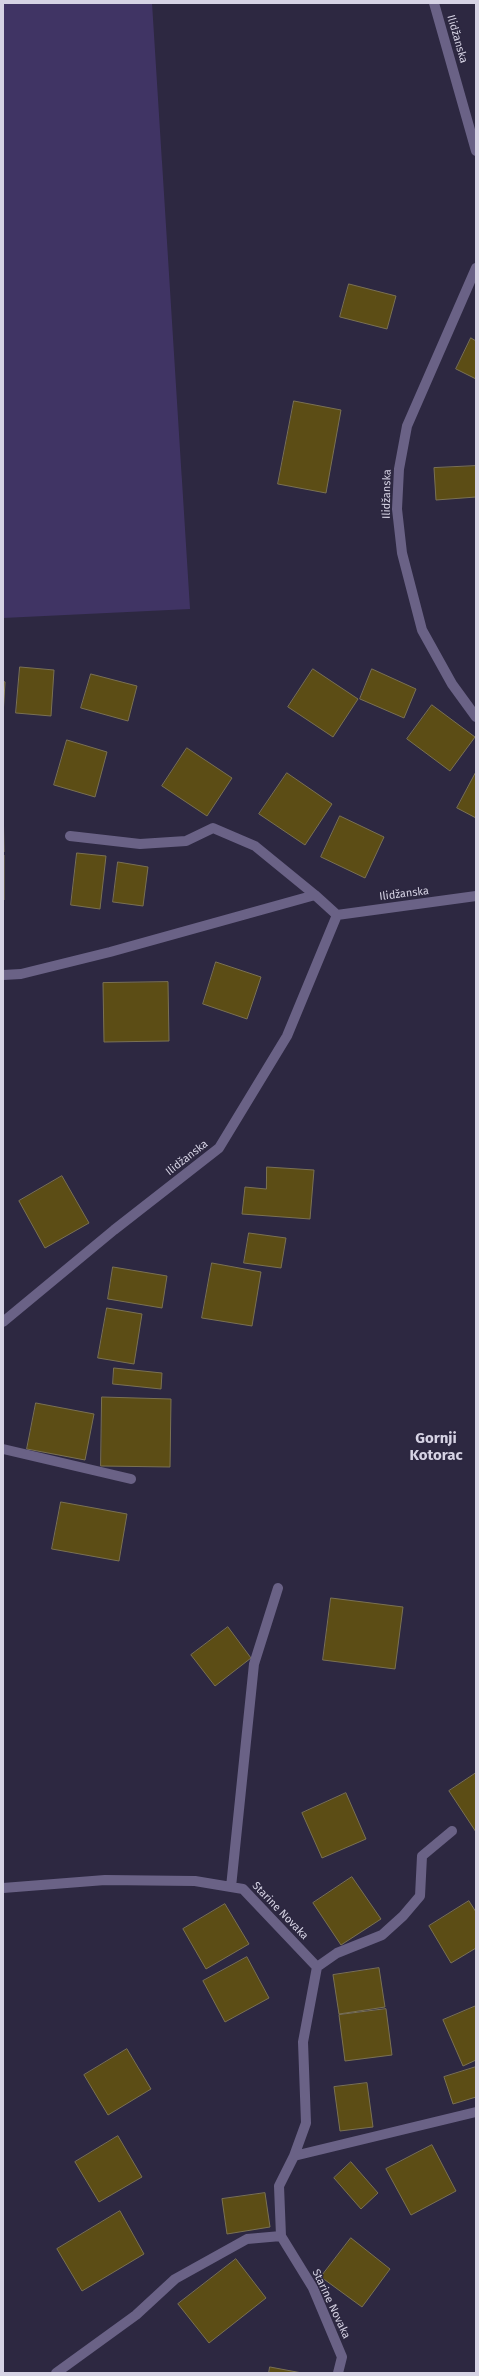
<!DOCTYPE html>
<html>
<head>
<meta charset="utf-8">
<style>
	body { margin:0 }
	#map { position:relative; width:479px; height:2376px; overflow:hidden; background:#2d2841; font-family:"Fira Sans",sans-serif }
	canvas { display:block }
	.frame { position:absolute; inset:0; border:4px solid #d6d3e4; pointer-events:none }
</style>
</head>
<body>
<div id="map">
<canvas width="479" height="2376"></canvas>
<div class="frame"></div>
</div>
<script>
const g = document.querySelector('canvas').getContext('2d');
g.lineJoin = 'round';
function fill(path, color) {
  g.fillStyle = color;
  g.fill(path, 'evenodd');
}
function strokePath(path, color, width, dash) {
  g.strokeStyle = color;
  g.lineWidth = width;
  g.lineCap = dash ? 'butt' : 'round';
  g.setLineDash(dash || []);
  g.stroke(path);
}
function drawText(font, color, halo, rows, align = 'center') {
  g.font = font + ' "Fira Sans",sans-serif';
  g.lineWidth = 3;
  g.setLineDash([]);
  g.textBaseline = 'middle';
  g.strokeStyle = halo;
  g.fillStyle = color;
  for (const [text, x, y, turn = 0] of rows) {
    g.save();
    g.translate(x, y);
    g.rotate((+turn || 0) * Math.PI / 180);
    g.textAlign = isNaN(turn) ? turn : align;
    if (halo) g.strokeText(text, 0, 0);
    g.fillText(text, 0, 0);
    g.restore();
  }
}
const green = new Path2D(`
	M3 3H152L190 609 3 618Z`);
const building = new Path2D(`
	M349 284 396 296 387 329 340 317Z
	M471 338 476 341V379L456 369Z
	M294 401 341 410 326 493 278 484Z
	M476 466V497L436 500 434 468Z
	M20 667 54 670 51 716 16 713Z
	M313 669 358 699 333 737 288 707Z
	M372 669 416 689 404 718 360 699Z
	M91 674 137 686 128 721 81 708Z
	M3 681 5 682 3 716Z
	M432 705 475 737 450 771 407 739Z
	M67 740 107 752 95 797 54 785Z
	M187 748 232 778 207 816 162 786Z
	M476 772V818L457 808Z
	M287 773 332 804 305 845 259 814Z
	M3 797 4 852H3Z
	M340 816 384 837 365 878 321 857Z
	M77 853 106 856 100 909 71 905Z
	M3 855H4V900H3Z
	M118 862 148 867 143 906 113 902Z
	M216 962 261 977 247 1019 203 1004Z
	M168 982 169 1041 104 1042 103 983Z
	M267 1167 314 1170 310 1219 242 1214 245 1187 266 1189Z
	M62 1176 89 1223 45 1248 19 1201Z
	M249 1233 286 1238 281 1268 244 1263Z
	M212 1263 261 1272 252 1326 202 1318Z
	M113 1267 167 1276 162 1308 108 1299Z
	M107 1308 142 1314 134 1364 98 1358Z
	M114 1368 162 1373 161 1389 113 1384Z
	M102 1397 171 1399 170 1467 101 1466Z
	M36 1403 94 1414 85 1460 27 1449Z
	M61 1502 127 1514 119 1561 52 1549Z
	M331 1598 403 1607 395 1669 323 1660Z
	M228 1627 251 1658 215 1686 191 1655Z
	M476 1773V1832L449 1791Z
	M346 1793 366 1839 322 1858 302 1813Z
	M352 1877 381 1919 341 1945 313 1903Z
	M469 1901 476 1912V1948L451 1963 429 1926Z
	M225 1904 249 1944 206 1969 183 1929Z
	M247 1957 269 1998 225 2022 203 1981Z
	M379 1968 385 2007 339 2014 333 1975Z
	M476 2006V2060L463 2066 443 2020Z
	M386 2009 392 2055 345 2061 339 2015Z
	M127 2049 151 2089 108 2115 84 2075Z
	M476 2067V2097L453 2104 444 2077Z
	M367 2083 373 2127 340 2131 334 2087Z
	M118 2136 142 2177 99 2202 75 2162Z
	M432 2145 456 2191 411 2215 386 2169Z
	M351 2162 378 2193 361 2209 334 2178Z
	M265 2193 270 2227 227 2234 222 2199Z
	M120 2211 144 2254 82 2291 57 2249Z
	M351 2238 390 2269 362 2307 321 2277Z
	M236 2259 266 2298 209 2343 178 2304Z
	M270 2367 302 2373H269Z`);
const minor = new Path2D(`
	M434 3 476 151
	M476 268 407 426 399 469 397 509 402 553 422 630 452 684 476 717
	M70 836 140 844 186 841 213 828 255 846 315 895
	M3 975 21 974 110 952 315 895 337 915
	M3 1322 114 1230 219 1148 287 1036 337 915 476 896
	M3 1449 131 1479
	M231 1887 254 1664 278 1588
	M3 1888 105 1880 195 1881 243 1889 317 1967 303 2042 306 2123 294 2156 279 2186 281 2236 313 2288 342 2357 338 2373
	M317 1967 337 1953 382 1935 403 1916 420 1896 422 1856 452 1831
	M294 2156 476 2112
	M56 2373 136 2315 175 2279 247 2239 281 2236`);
const streetNames = [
	["Ilidžanska",457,39,74],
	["Ilidžanska",387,494,-89],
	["Ilidžanska",404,894,-7],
	["Ilidžanska",187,1158,-38],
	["Starine Novaka",280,1911,46],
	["Starine Novaka",331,2304,65]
];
const districtNames = [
	["Gornji",436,1439],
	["Kotorac",436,1456]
];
fill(green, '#403464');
fill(building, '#5c4d15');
strokePath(building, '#7a7153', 1);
strokePath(minor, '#6a6286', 10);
drawText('11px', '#d6d3e4', '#2d2841', streetNames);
drawText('bold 15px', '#d6d3e4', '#2d2841', districtNames);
</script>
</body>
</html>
